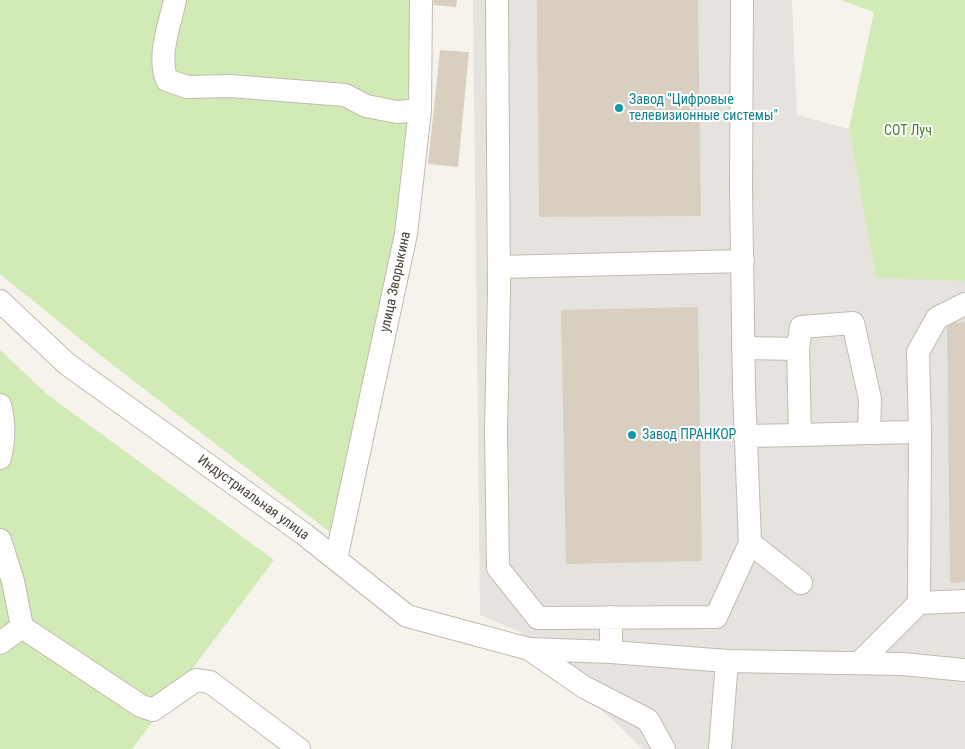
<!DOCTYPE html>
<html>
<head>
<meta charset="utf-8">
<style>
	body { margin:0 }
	canvas { display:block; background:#f6f3ec }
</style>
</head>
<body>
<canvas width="965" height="749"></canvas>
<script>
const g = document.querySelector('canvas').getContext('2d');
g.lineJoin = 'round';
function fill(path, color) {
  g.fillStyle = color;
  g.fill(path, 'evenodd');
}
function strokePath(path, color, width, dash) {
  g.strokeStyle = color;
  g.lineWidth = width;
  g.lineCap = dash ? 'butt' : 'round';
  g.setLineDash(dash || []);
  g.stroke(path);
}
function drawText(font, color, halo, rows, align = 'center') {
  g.font = font + ' "Roboto Condensed",sans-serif';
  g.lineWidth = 4;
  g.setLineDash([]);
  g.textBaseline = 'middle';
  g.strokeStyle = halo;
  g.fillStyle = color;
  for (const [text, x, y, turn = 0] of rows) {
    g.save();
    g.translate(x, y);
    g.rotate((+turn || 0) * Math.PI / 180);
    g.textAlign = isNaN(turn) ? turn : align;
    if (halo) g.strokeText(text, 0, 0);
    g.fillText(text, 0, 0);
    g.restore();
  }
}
const industrial = new Path2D(`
	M473 0H792L797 115 849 129 876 277 965 281V749H643L520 632 480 615Z`);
const green = new Path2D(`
	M0 0H413L402 228 335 536 100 355 0 274Z
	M840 0H965V281L876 278 849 129 874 12Z
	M0 350 48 395 274 560 132 749H0Z`);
const building = new Path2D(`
	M434 0H457L456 7 433 5Z
	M537 0H698L701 216 539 217Z
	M440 50 469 52 458 167 428 164Z
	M698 307 702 561 566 564 561 310Z
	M965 322V582L950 583 947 323Z`);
const minor = new Path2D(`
	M175 0C170 24 157 56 167 80L187 87 230 86 345 95 366 106 397 112 420 110
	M497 0 499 291 496 431 498 568 538 618 716 617 750 543 744 389 741 188 742 0
	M499 267 743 261
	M0 301 67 364 304 534 407 616 529 649 611 652V617
	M965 304 937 318 918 352 920 432 919 603 965 601
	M743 348 798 349 800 435 745 436
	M798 349 801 327 853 323 870 399 869 433 800 435
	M0 405C5 424 4 439 0 458
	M869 433 920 432
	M0 540 13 581 22 627
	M750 543 801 583
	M336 559 406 234 420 110 421 0
	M0 643 22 627 141 706 153 710 196 680 210 682 299 749
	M529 649 584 687 648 720 664 749
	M611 652 727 661 902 664 965 670
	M859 663 919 603
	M720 749 727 661`);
const markers = [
	[619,108,5,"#0f9aa8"],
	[632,435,5,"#0f9aa8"]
];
const cultureNames = [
	["Завод \"Цифровые",629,100],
	["телевизионные системы\"",629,116],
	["Завод ПРАНКОР",642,435]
];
const parkNames = [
	["СОТ Луч",908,131]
];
const streetNames = [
	["улица Зворыкина",396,282,-78],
	["Индустриальная улица",253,498,36]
];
fill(industrial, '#e6e2dd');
fill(green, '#d2eab5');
fill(building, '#d8cfc1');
strokePath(minor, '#c2bbae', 24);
strokePath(minor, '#fff', 22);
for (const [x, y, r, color] of markers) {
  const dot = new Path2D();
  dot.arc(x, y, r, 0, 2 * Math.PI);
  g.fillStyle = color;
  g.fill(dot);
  strokePath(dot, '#fff', 2);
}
drawText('14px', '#0d838f', '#fff', cultureNames, 'left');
drawText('14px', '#4a7f2a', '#fff', parkNames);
drawText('14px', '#4b4439', '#fff', streetNames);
</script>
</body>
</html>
